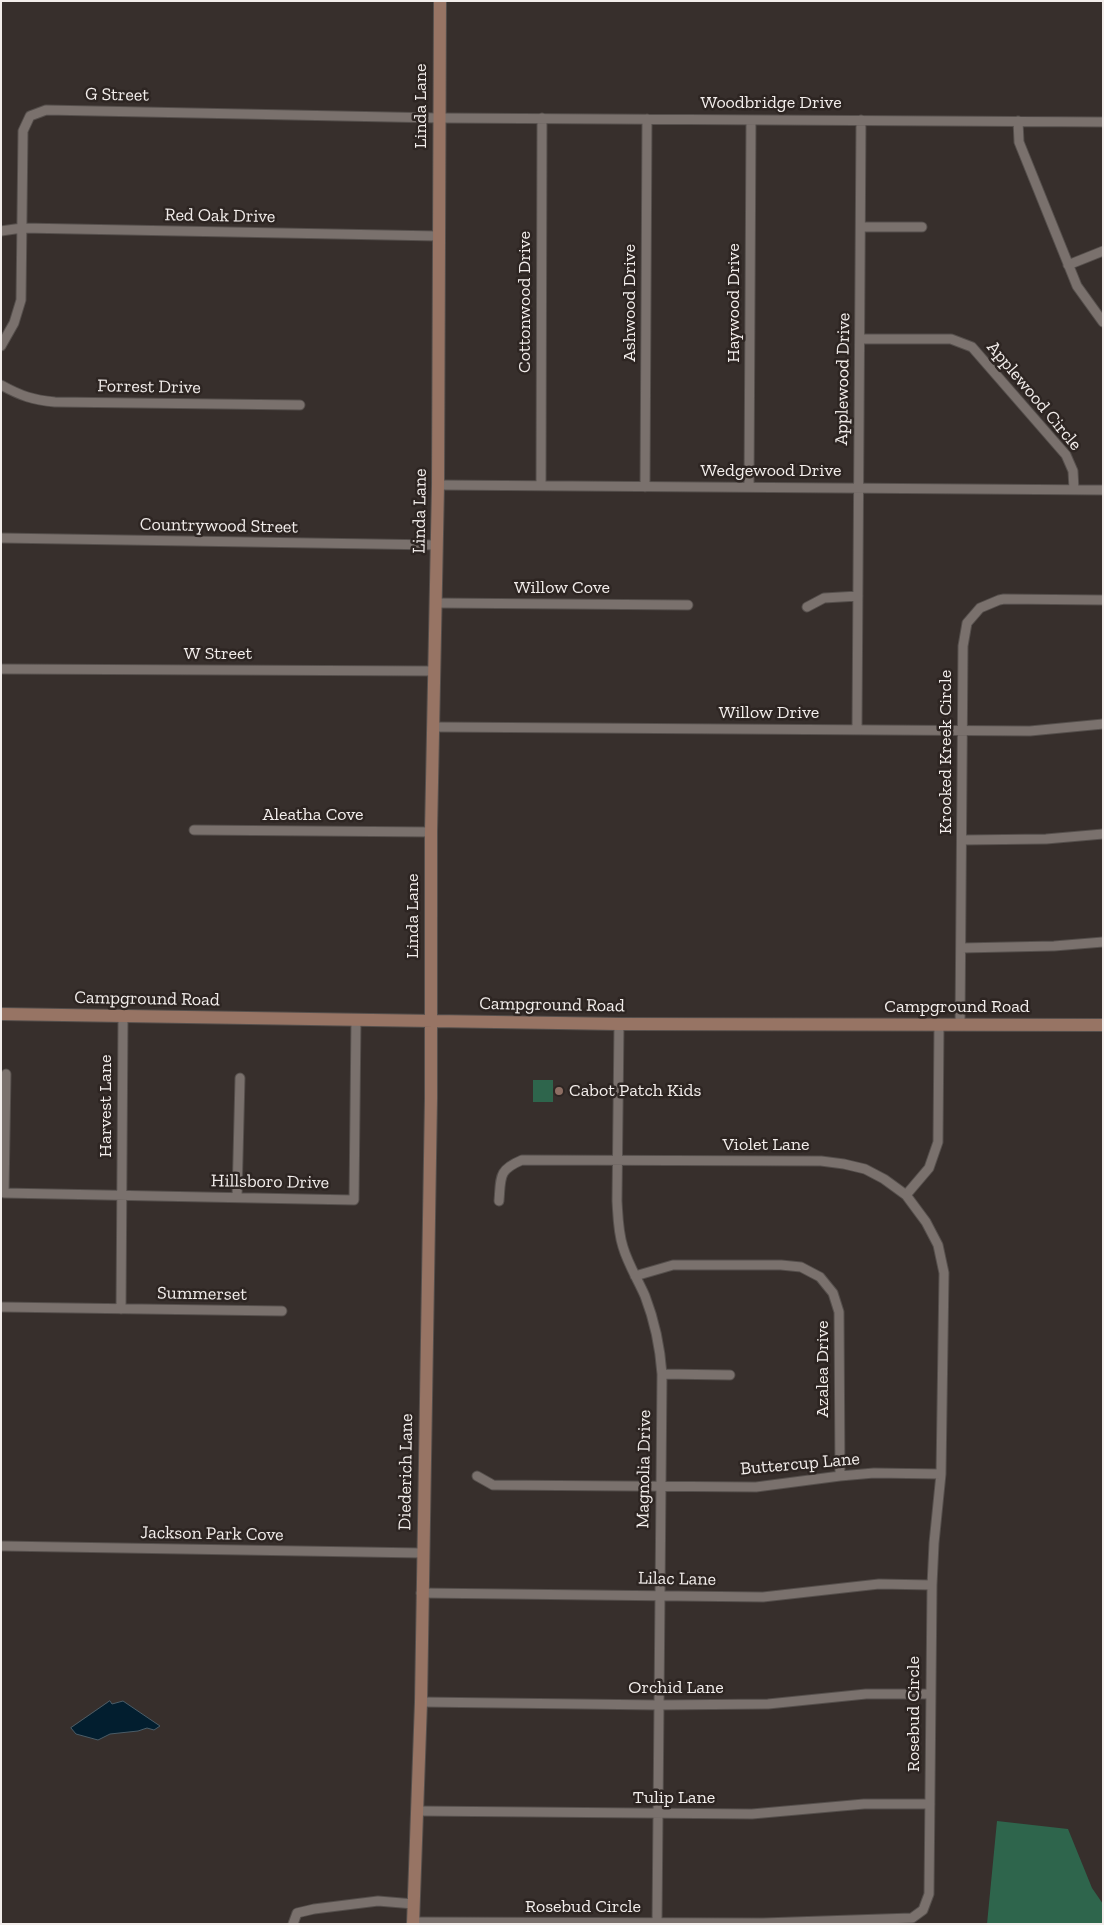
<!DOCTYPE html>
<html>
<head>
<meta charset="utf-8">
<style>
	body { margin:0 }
	#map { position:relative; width:1104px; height:1925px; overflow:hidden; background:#372f2c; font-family:"Zilla Slab",serif }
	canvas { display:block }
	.frame { position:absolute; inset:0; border:2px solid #f2edeb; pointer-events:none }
</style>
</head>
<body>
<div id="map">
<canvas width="1104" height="1925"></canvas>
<div class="frame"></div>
</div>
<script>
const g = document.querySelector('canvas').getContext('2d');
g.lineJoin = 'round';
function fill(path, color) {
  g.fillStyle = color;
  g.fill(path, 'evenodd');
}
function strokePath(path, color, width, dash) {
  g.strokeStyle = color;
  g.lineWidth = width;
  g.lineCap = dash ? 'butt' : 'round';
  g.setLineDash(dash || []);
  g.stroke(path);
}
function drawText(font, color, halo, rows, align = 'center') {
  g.font = font + ' "Zilla Slab",serif';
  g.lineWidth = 5;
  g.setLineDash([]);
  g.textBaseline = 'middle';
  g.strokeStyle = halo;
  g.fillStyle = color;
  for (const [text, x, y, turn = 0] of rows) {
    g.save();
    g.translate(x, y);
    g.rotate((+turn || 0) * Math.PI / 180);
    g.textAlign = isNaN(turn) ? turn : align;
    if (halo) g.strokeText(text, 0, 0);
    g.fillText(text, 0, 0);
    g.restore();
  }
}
const green = new Path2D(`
	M533 1080H553V1102H533Z
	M997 1821 1068 1829 1092 1888 1103 1904V1924H987Z`);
const water = new Path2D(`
	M110 1701 112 1704 123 1701 160 1726 154 1730 147 1728 138 1731 110 1734 98 1740 76 1734 71 1728Z`);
const street = new Path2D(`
	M1018 121 1019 142 1077 286 1103 322
	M861 227H922
	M1 231 22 228 438 236
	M1068 265 1103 251
	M860 339H951L972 347 1066 455 1073 471 1074 490
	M1 346 14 323 21 300 23 131 30 116 46 110 439 118 1103 122
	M1 385C21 396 33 400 55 402L300 405
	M438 485 1103 490
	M541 486 542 118
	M645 487 647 119
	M749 487 751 120
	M1 538 436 545
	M435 603 688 605
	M807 607 824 598 858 596
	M1 669 434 671
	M434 727 1030 731 1103 724
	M857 729 861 120
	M194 830 431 832
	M962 840 1046 839 1103 834
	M961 948 1054 946 1103 942
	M619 1024 617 1201C618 1216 618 1232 623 1247 628 1264 638 1280 645 1296 655 1322 660 1346 662 1374L657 1923
	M960 1025 963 646 967 623 980 608 999 600 1004 599 1103 600
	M6 1074 4 1193 354 1200 356 1020
	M906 1195 929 1168 938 1142 939 1025
	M237 1197 240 1078
	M635 1276 673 1265H781L801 1267 820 1277 833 1293 839 1312 840 1476
	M1 1307 282 1311
	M121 1309 123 1017
	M662 1374 730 1375
	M477 1476 493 1485 756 1487 840 1476 874 1473 941 1474
	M1 1546 422 1553
	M421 1593 763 1597 879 1584 932 1585
	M421 1702 658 1705 768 1704 866 1694H931
	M418 1811 752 1814 864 1804H930
	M413 1922 763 1923 912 1918 923 1910 929 1894 932 1585 934 1543 941 1474 944 1273 938 1245 926 1222 906 1195 884 1179 865 1169 844 1164 821 1161 522 1160C498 1170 501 1177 499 1201
	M293 1924 297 1913 314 1909 378 1901 414 1904`);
const secondary = new Path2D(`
	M1 1014 619 1024 1103 1025
	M413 1924 421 1702 431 1098V832L438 485 440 1`);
const markers = [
	[559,1091,5,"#8d6e63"]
];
const streetNames = [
	["G Street",117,95,1],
	["Woodbridge Drive",771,103],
	["Linda Lane",421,106,-90],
	["Red Oak Drive",220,216,1],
	["Cottonwood Drive",525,302,-90],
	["Ashwood Drive",630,303,-90],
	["Haywood Drive",734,303,-90],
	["Applewood Drive",843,379,-89],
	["Forrest Drive",149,387,1],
	["Applewood Circle",1034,396,50],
	["Wedgewood Drive",771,471],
	["Linda Lane",420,511,-89],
	["Countrywood Street",219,526,1],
	["Willow Cove",562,588],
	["W Street",218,654],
	["Willow Drive",769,713],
	["Krooked Kreek Circle",946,752,-90],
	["Aleatha Cove",313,815],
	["Linda Lane",413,916,-90],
	["Campground Road",147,999,1],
	["Campground Road",552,1005,1],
	["Campground Road",957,1007],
	["Harvest Lane",106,1106,-90],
	["Violet Lane",766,1145],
	["Hillsboro Drive",270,1182,1],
	["Summerset",202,1294,1],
	["Azalea Drive",823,1369,-90],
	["Buttercup Lane",800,1464,-5],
	["Magnolia Drive",644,1469,-89],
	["Diederich Lane",406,1472,-89],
	["Jackson Park Cove",212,1534,1],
	["Lilac Lane",677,1579,1],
	["Orchid Lane",676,1688],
	["Rosebud Circle",914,1714,-90],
	["Tulip Lane",674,1798],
	["Rosebud Circle",583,1907]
];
const poiNames = [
	["Cabot Patch Kids",569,1091]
];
fill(green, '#2e654c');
fill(water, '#021e2f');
strokePath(water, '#4a5c67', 1);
strokePath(street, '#554f4c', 11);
strokePath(secondary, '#554f4c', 14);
strokePath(street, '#7a716d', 9);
strokePath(secondary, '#977464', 12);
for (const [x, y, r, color] of markers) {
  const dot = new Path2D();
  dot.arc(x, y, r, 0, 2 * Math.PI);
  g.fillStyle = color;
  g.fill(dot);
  strokePath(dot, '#2d2522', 2);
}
drawText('18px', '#f2edeb', '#2d2522', streetNames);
drawText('18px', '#f2edeb', '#2d2522', poiNames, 'left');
</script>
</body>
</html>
